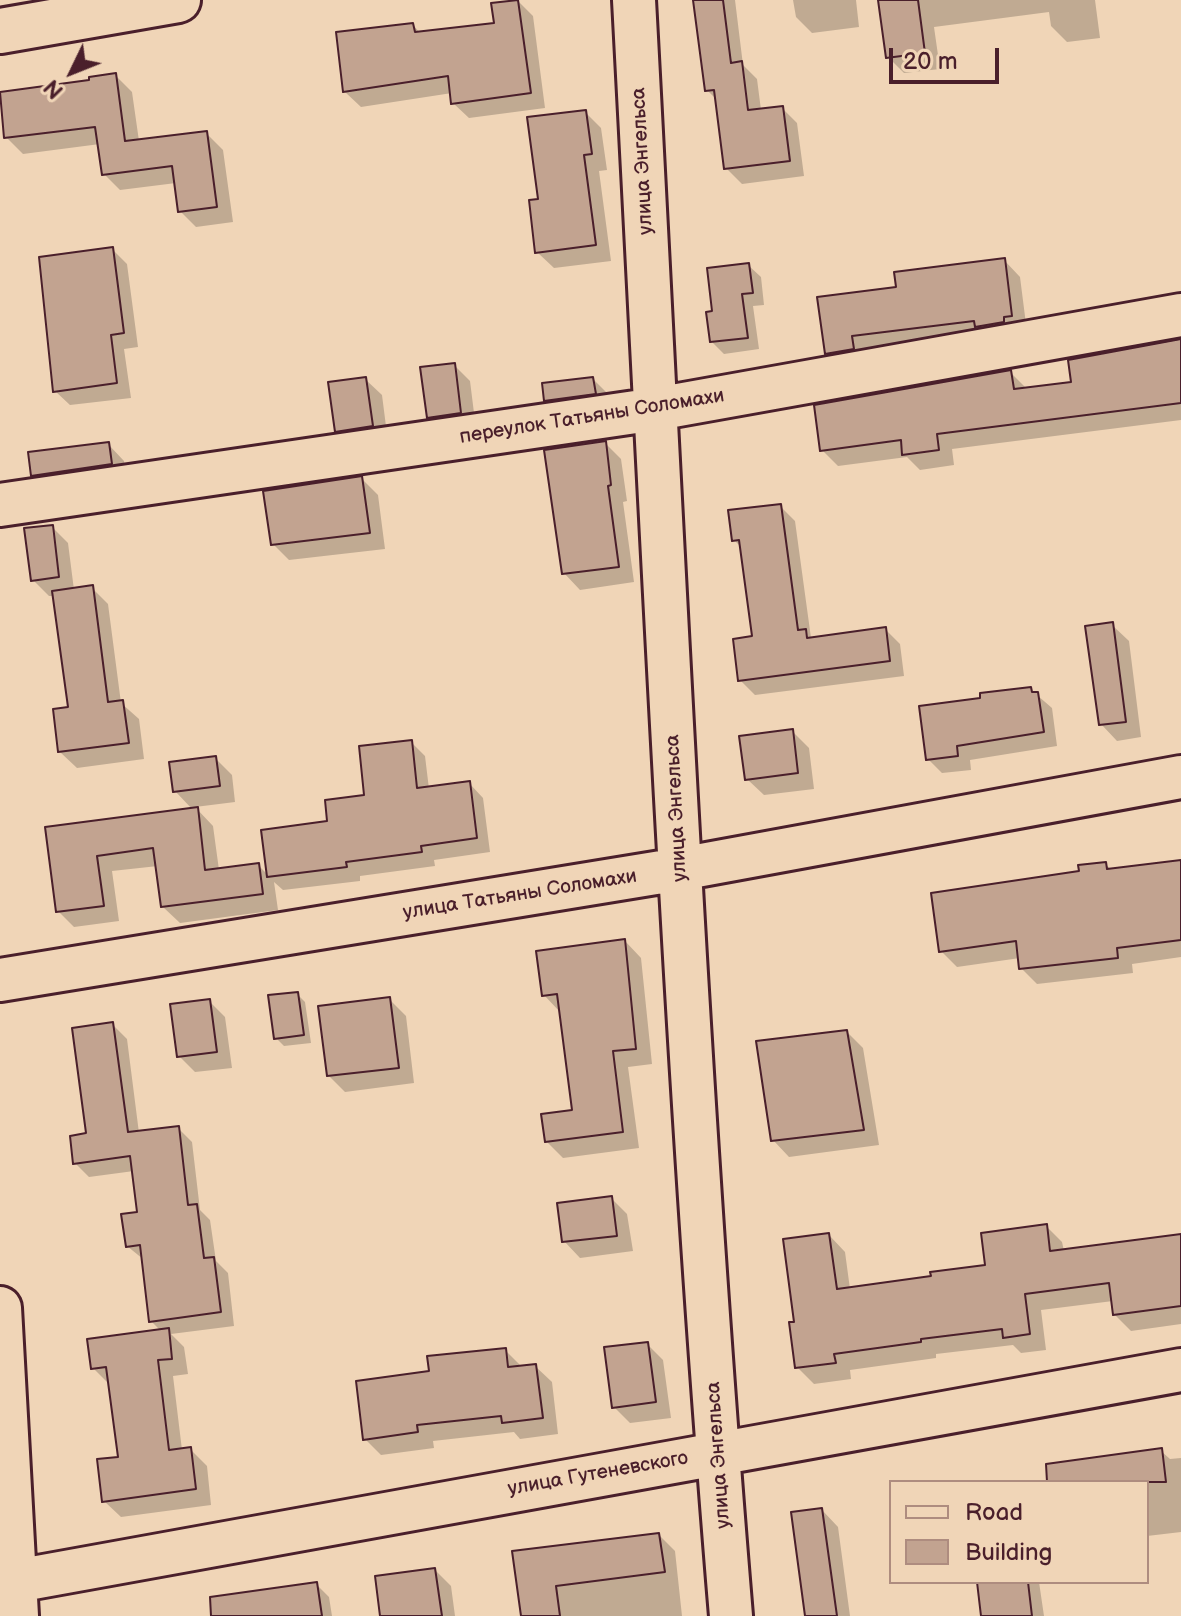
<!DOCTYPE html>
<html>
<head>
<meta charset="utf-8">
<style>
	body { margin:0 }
	#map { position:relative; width:1181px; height:1616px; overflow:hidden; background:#f0d5b7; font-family:"Balsamiq Sans",sans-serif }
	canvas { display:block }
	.legend { position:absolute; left:889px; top:1480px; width:260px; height:104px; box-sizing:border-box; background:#f0d5b7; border:2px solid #ae8c7f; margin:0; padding:10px 14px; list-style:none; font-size:24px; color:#4a1f2b }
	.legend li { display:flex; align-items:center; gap:16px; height:40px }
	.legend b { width:40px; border:2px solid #ae8c7f }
	.north { position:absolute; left:32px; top:32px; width:80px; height:80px; -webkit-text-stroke:6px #f0d5b7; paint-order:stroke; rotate:227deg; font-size:22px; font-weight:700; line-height:32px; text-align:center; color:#4a1f2b }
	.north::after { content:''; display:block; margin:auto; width:28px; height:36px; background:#4a1f2b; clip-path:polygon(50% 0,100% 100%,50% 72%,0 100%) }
	.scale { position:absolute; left:889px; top:48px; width:110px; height:36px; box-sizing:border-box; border:4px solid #4a1f2b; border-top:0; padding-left:10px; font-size:24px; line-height:28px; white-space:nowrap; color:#4a1f2b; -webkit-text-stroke:6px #f0d5b7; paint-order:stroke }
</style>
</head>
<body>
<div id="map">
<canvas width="1181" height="1616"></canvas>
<ul class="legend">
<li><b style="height:10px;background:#f0d5b7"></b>Road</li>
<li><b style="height:22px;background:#c2a390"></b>Building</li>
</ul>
<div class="north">N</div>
<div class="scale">20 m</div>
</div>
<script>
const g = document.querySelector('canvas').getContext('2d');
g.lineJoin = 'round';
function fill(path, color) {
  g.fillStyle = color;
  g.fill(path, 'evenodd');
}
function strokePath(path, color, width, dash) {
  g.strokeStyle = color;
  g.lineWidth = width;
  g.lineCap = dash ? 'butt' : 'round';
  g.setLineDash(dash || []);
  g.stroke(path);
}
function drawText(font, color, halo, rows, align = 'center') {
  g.font = font + ' "Balsamiq Sans",sans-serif';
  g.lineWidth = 8;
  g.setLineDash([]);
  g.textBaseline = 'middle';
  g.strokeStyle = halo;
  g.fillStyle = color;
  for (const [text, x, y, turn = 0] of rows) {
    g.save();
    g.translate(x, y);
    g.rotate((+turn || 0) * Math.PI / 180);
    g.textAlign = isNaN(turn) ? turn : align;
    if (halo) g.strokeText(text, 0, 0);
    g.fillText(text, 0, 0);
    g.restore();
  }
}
const shadow = new Path2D(`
	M695 0H735L743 65 757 79 761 110 782 108 797 123 804 176 742 184 726 168 717 100 707 90Z
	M793 0H856L859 27 812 33 796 17Z
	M880 0H1095L1100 38 1067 42 1051 26 1049 12 934 27 940 69 904 73 888 57Z
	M518 1 533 16 545 108 469 118 453 103 452 93 361 107 345 92 413 25 421 34 496 24Z
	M116 76 132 92 139 141 206 133 223 150 233 222 196 227 180 211 176 183 120 190 104 174 100 144 23 154 6 137 91 82Z
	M585 112 601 128 607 170 599 171 611 261 554 268 537 252 540 200Z
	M112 249 127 264 138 347 124 349 131 398 70 405 55 391Z
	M1004 260 1020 277 1027 332 843 370 826 354 898 289Z
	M748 265 761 277 764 305 753 306 759 349 724 354 712 342 715 313Z
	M1181 341V420L952 449 954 465 920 470 907 457 838 466 822 450 1010 372 1026 388 1073 384Z
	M454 365 470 381 476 429 445 433 429 417Z
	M365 379 382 395 388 442 353 447 336 431Z
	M593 379 609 395 562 417 546 400Z
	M605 443 621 459 627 501 623 502 634 582 580 590 564 573Z
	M108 444 124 461 127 480 49 492 33 475Z
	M361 478 378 495 385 549 289 560 273 544Z
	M780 506 795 521 811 638 885 629 900 644 904 676 755 695 740 680 754 638 742 548 734 540Z
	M52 527 68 543 74 590 92 588 108 604 121 703 139 719 144 759 77 768 60 752 70 709 54 596H49L33 580Z
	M1112 625 1129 641 1141 737 1117 741 1101 724Z
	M1030 689 1052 708 1057 746 970 760 971 770 942 773 928 759 983 700Z
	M792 731 809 748 814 789 764 795 747 779Z
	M411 742 425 756 429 789 469 783 483 798 490 852 434 860 435 866 360 876V881L283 890 274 882 278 910 180 923 163 907 158 866 112 871 119 921 74 927 58 911 47 829 193 810 175 791 215 758 232 775 235 802 195 807 213 826 219 870 258 865 269 876 330 823 366 796Z
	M1181 862V957L1132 964 1133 973 1037 984 1021 968 1020 958 957 967 941 951 1081 873 1105 864 1112 870Z
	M625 941 641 958 652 1064 628 1067 639 1148 563 1158 546 1141 574 1112 560 1012 544 995Z
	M297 994 305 1002 311 1043 284 1046 276 1038Z
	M389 999 406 1016 414 1083 345 1092 329 1076Z
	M209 1001 225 1017 232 1068 195 1072 179 1056Z
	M113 1025 127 1039 139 1133 178 1128 192 1142 200 1210 210 1220 216 1261 228 1273 234 1326 171 1334 184 1347 188 1374 173 1376 182 1450 190 1449 207 1466 211 1505 121 1517 104 1501 120 1458 110 1385 93 1368 161 1331 151 1321 143 1259 127 1246 139 1214 134 1171 89 1177 75 1163 88 1135Z
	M847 1032 863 1048 879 1145 789 1157 773 1140Z
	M611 1198 627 1214 633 1251 580 1258 564 1241Z
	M1046 1226 1062 1242 1064 1251 1181 1236V1324L1131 1331 1115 1315 1113 1301 1041 1310 1046 1350 1021 1353 1013 1345 936 1354V1358L850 1370 851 1379 814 1384 797 1367 796 1323 829 1235 845 1252 850 1289 933 1278 987 1267Z
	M647 1344 663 1360 671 1418 630 1423 614 1407Z
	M505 1350 521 1366H535L552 1382 558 1434 520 1439 514 1432 433 1441 434 1448 381 1455 365 1439 431 1373Z
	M1161 1451 1170 1459 1181 1458V1532L1147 1536V1482H1060Z
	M822 1510 838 1527 850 1616H808Z
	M659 1535 675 1551 682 1616H523L514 1553Z
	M435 1570 451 1586 455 1616H382Z
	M979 1582H1039L1044 1616H983Z
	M316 1584 329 1597 332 1616H216Z`);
const building = new Path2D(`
	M518 0 531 93 451 104 448 76 343 92 336 32 413 23 415 32 494 23 491 3Z
	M693 0H723L731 63 742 61 748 110 783 106 790 161 724 169 714 90 705 91Z
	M878 0H918L925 53 886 58Z
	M116 73 125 141 207 131 217 207 178 212 172 166 102 175 95 127 4 138 0 92 89 80V77Z
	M586 110 592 154 584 155 596 245 535 253 529 200 538 199 527 117Z
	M113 247 124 333 111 335 117 383 53 392 39 257Z
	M1005 258 1012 316 1004 317V322L975 327 974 321 852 336 854 349 825 354 817 297 896 287 894 272Z
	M749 263 753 293 742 294 748 338 710 342 706 312 712 311 707 268Z
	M1181 339V403L937 434 939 450 902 455 901 440 820 451 814 405 1011 370 1014 389 1071 382 1068 360Z
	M455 363 461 413 427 418 420 367Z
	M366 377 373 426 335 432 328 382Z
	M593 377 596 394 544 401 542 383Z
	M606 441 611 485 608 486 619 567 562 574 544 450Z
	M109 442 112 464 31 476 28 452Z
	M362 476 370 533 271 545 263 491Z
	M781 504 798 630 806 629 807 638 886 627 890 661 738 681 733 639 752 636 739 540 732 541 728 510Z
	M53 525 59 577 31 581 24 528Z
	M93 585 108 702 123 700 129 743 58 752 53 709 68 707 52 591Z
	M1113 622 1126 722 1099 725 1085 626Z
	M1031 687 1032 692H1038L1044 732 957 746 958 756 926 760 919 706 980 698V693Z
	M793 729 798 773 745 780 739 736Z
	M412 740 417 788 470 781 477 838 421 846 422 852 346 862 347 867 267 877 261 830 327 821 325 800 364 795 359 746Z
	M216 756 220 786 173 792 169 762Z
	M198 807 205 870 259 863 263 894 161 907 153 848 97 856 104 906 56 912 45 827Z
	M1181 860V940L1117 948 1118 958 1019 969 1016 941 939 952 931 893 1079 871 1078 865 1106 862 1107 869Z
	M625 939 636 1049 613 1051 623 1132 545 1142 541 1114 572 1110 557 994 542 996 536 951Z
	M298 992 304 1035 274 1039 268 995Z
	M390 997 399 1068 327 1076 318 1006Z
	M210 999 217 1052 177 1057 170 1004Z
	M113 1022 128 1132 179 1126 188 1205 197 1204 204 1258 214 1257 221 1312 149 1322 140 1245 126 1247 121 1214 137 1212 130 1156 73 1164 70 1136 86 1133 72 1028Z
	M847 1030 864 1130 771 1141 756 1041Z
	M612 1196 617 1236 562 1242 557 1203Z
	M1047 1224 1050 1251 1181 1234V1306L1113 1315 1109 1283 1025 1294 1030 1334 1003 1338 1002 1329 921 1339V1342L834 1354 836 1363 795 1368 789 1322H794L783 1239 829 1233 837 1289 931 1276 930 1272 985 1265 981 1233Z
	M169 1328 172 1359 158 1360 169 1450 191 1447 196 1489 102 1502 97 1459 118 1457 106 1367 91 1369 87 1339Z
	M648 1342 656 1402 612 1408 604 1347Z
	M506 1348 508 1367 536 1364 543 1418 502 1423 501 1416 417 1425 418 1432 363 1440 356 1381 429 1371 427 1356Z
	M1162 1448 1166 1482H1047L1046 1464Z
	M822 1508 837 1616H805L791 1512Z
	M659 1533 665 1572 556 1586 560 1616H521L512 1551Z
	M435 1568 442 1616H380L375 1576Z
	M317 1582 322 1616H211L210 1597Z
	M977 1582H1028L1032 1616H981Z`);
const street = new Path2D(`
	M634 0C663 539 686 1078 731 1616
	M0 505 656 409 1181 315
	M0 980 680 869 1181 777
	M0 1308 17 1616
	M16 1581 1181 1370`);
const secondary = new Path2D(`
	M0 31 178 0`);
const streetNames = [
	["улица Энгельса",643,161,-93],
	["переулок Татьяны Соломахи",592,417,-9],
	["улица Энгельса",677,808,-93],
	["улица Татьяны Соломахи",520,895,-9],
	["улица Энгельса",719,1455,-94],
	["улица Гутеневского",598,1474,-10]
];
fill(shadow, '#0003');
fill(building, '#c2a390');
strokePath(building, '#4a1f2b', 2);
strokePath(street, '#4a1f2b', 48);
strokePath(secondary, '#4a1f2b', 50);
strokePath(street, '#f0d5b7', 42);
strokePath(secondary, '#f0d5b7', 44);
drawText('20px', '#4a1f2b', '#f0d5b7', streetNames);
</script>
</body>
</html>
